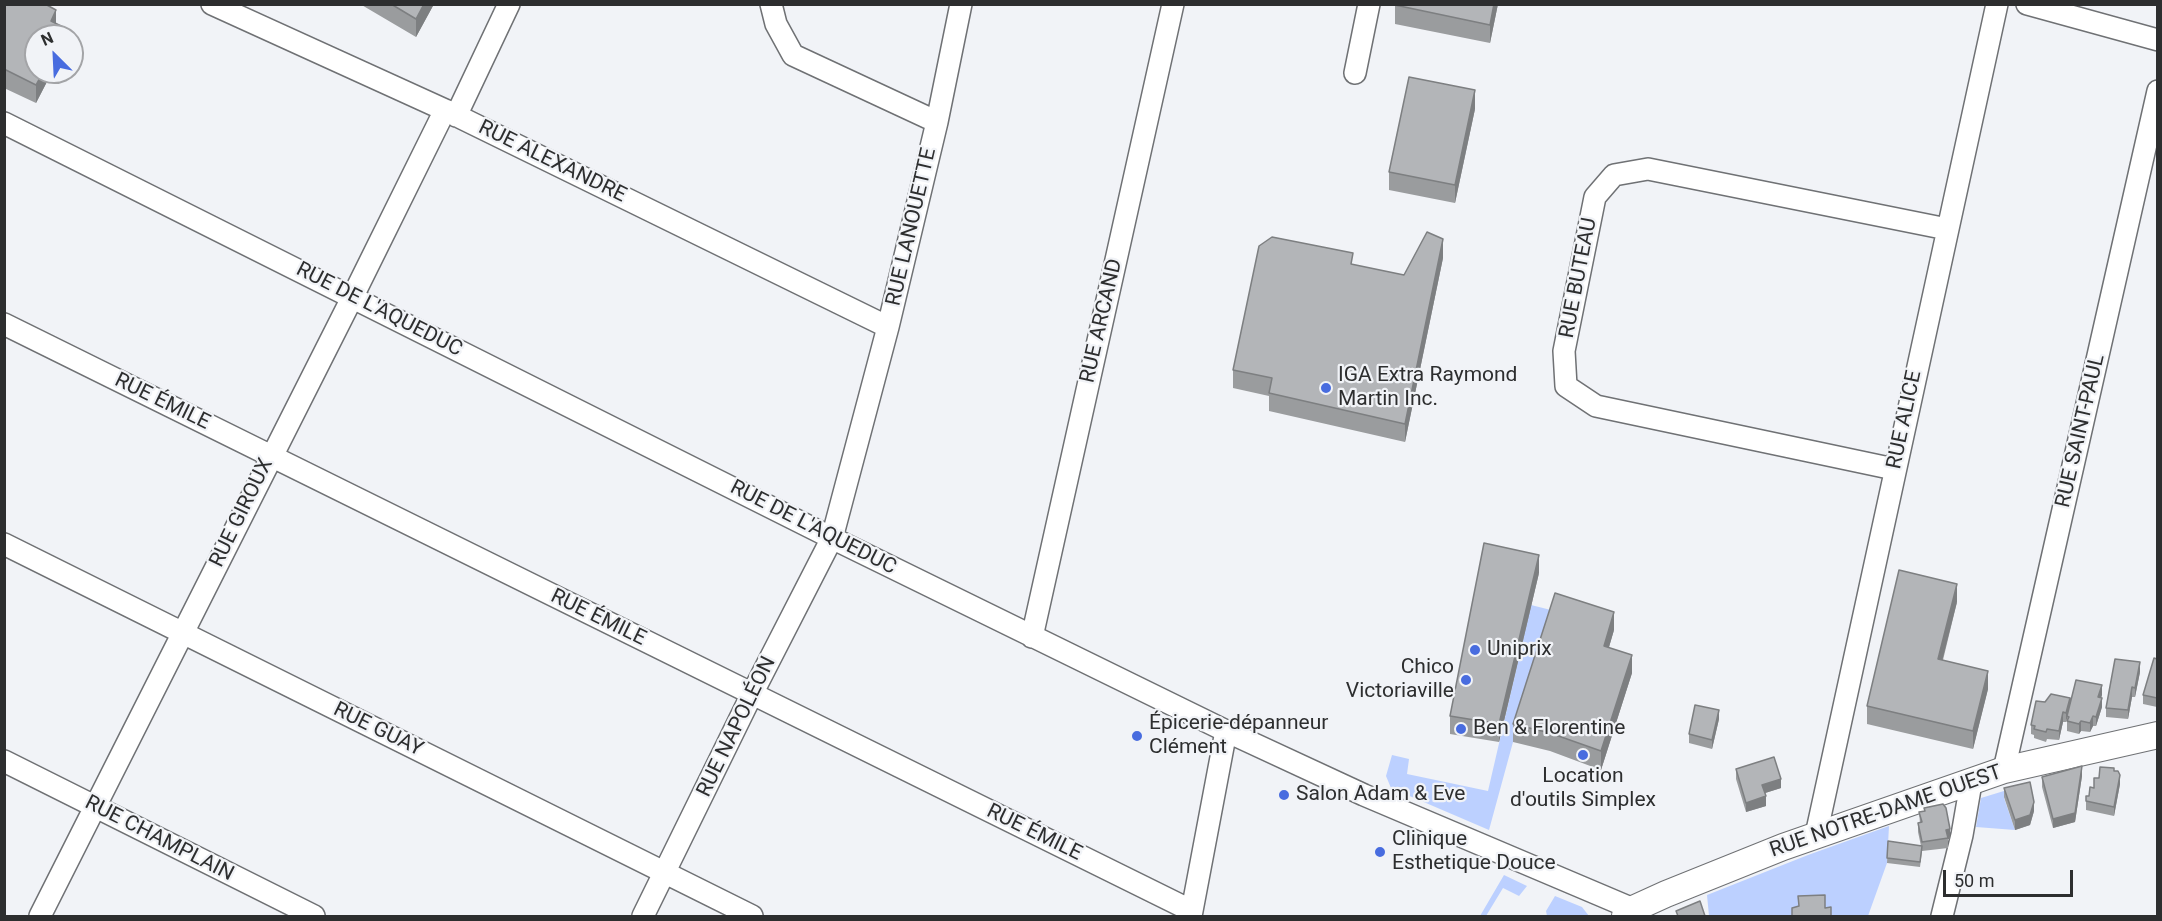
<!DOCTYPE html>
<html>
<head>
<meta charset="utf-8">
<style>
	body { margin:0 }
	#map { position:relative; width:2162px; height:921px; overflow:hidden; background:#f1f3f7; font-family:Roboto,sans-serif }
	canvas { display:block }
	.frame { position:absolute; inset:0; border:6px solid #2d2e2f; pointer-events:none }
	.north { position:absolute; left:24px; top:24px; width:60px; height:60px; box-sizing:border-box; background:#f1f3f7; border:2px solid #a3a4a7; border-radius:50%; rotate:336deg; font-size:16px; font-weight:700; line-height:24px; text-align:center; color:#2d2e2f }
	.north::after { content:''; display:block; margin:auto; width:21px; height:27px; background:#486cdf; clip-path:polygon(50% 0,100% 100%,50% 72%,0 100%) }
	.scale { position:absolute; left:1943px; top:870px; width:130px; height:27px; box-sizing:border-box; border:3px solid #2d2e2f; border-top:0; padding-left:8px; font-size:18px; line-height:21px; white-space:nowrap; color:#2d2e2f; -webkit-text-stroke:4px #f1f3f7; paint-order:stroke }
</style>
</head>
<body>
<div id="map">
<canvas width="2162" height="921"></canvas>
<div class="frame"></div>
<div class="north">N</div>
<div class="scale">50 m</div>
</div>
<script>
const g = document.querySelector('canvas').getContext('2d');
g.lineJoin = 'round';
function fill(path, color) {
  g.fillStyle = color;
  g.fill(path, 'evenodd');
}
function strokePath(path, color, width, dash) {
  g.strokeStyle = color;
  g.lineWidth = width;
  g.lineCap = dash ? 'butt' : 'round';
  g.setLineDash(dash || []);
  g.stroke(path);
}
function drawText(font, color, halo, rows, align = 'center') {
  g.font = font + ' Roboto,sans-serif';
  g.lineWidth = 4.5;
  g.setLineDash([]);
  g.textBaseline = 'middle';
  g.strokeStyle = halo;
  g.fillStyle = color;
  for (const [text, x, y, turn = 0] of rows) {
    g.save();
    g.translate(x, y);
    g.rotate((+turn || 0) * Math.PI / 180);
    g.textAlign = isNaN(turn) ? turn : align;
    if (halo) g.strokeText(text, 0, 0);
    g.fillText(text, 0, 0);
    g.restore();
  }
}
const green = new Path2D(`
	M1531 605 1555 611 1513 742 1489 830 1391 788 1386 776 1392 755 1409 759 1407 774 1488 791Z
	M2030 783 2032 790 2004 798 2015 830 1976 827 1981 798Z
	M1889 826 1887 863 1868 916H1825V905L1795 916H1709L1707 895 1808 855Z
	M1504 875 1527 886 1519 896 1503 888 1486 916H1480Z
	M1555 896 1582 907 1589 916H1547L1546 911Z`);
const minor = new Path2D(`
	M212 4 445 110 888 327
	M771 4 776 24 793 55 937 122
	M2027 4 2158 40
	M1355 73 1369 4
	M456 116 509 4
	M4 123 832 538 1226 731 1364 795 1633 909
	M4 324 1192 911
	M1894 469 1596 406 1566 386 1564 351 1595 197 1614 175 1648 169 1947 229
	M4 544 752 916
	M1032 637 1173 4
	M4 761 314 916
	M2004 770 2158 91
	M1816 835 1997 4
	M40 916 353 296 445 110
	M643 916 752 694 832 538 888 327 937 122 961 4
	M1191 916 1226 731
	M1942 916 1962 835 1971 783`);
const tertiary = new Path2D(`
	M1625 916 1633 909 1666 894 1783 847 2004 770 2158 735`);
const wall = new Path2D(`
	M4 4 56 23 65 36 36 72H52L36 103 4 88Z
	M360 4H434L416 37Z
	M1395 4H1498L1490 43 1395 24Z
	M1475 109 1455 203 1389 190V172Z
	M1443 258 1405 442 1269 411V396L1233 388V370L1353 265 1404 275Z
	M1539 573 1499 742 1450 734V716Z
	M1957 602 1943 660 1988 689 1973 749 1867 724V706Z
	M1614 630 1609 647 1632 673 1601 770 1550 751 1513 742V724Z
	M2157 659V707L2143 704V695Z
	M2140 672 2135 697H2132L2128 719 2106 717V708Z
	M2102 695 2101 698 2102 707 2096 726H2093L2090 732 2081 731 2079 734 2067 731V718L2066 722H2063L2059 740 2047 739 2046 742 2034 738V735L2031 734V725L2070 704Z
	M1719 719 1712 749 1689 743V734Z
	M1736 769 1781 788 1765 793 1766 806 1746 812 1736 779Z
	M2114 771 2120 784 2114 816 2086 810V796H2089L2099 778Z
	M2082 776 2075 822 2053 828 2042 787V777Z
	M2004 788 2034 811 2030 825 2015 830 2004 797Z
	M1919 812 1950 839H1948V848L1922 851 1920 867 1887 863 1888 841 1921 846 1918 832V823H1920Z`);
const shadedWall = new Path2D(`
	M424 4H434L416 37V19Z
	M1494 4H1498L1490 43V25Z
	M56 10V28L51 21Z
	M65 28V36H61Z
	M43 72H52L36 103V85Z
	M1475 90V109L1455 203V185Z
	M1443 239V258L1405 442V424Z
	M1539 555V573L1499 742V724Z
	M1957 584V602L1938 677V659Z
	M1614 612V630L1604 664V646Z
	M1632 655V673L1601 770V751Z
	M2140 662V672L2135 697V688Z
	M1988 671V689L1973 749V731Z
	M2102 685V695L2098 706V697Z
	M2132 687V697L2128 719V710Z
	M2070 698V707L2066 722V713Z
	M2102 698V707L2096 726V717Z
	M1719 710V719L1712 749V740Z
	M2063 712V722L2059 740V731Z
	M2093 716V726L2090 732V723Z
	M2081 721V731L2079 734V724Z
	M2082 766V776L2075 822 2053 828V819Z
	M2120 775V784L2114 816V807Z
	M1781 779V788L1762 794V785Z
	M1766 796V806L1746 812V803Z
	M2034 802V811L2030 825 2015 830V820Z
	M1950 829V839H1948L1946 830Z`);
const building = new Path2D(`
	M4 4H45L56 10 51 21 65 28 61 36H36V72H43L36 85 4 69Z
	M391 4H424L416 19Z
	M1395 4H1494L1490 25 1395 5Z
	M1409 77 1475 90 1455 185 1389 172Z
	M1427 232 1443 239 1405 424 1269 393 1272 378 1233 370 1259 246 1272 237 1353 253 1351 264 1404 275Z
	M1484 543 1539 555 1499 724 1450 716Z
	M1899 570 1957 584 1938 659 1988 671 1973 731 1867 706Z
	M1555 593 1614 612 1604 646 1632 655 1601 751 1550 733 1513 724Z
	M2154 658 2157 659V698L2143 695Z
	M2115 659 2140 662 2135 688 2132 687 2128 710 2106 708Z
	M2076 680 2102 685 2098 697 2102 698 2096 717 2093 716 2090 723 2081 721 2079 724 2067 721 2069 717 2067 716Z
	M2051 694 2070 698 2066 713 2063 712 2059 731 2047 729 2046 732 2034 729 2035 726 2031 725 2036 701 2045 702Z
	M1695 705 1719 710 1712 740 1689 734Z
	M1774 757 1781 779 1762 785 1766 796 1746 803 1736 769Z
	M2082 766 2075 813 2053 819 2042 777Z
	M2100 767 2114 768V771H2118L2120 775 2114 807 2086 801V796H2089L2090 787 2094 788V778H2099Z
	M2030 782 2034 802 2030 815 2015 820 2004 788Z
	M1943 804 1946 808 1950 829 1946 830 1948 838 1922 842 1918 823 1922 822 1919 812 1925 811 1924 808Z
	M1888 841 1922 846 1920 862 1887 858Z
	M1825 895V908L1831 907V916H1792V908L1799 906 1798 896Z
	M1700 901 1705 916H1678L1676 911Z`);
const markers = [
	[1326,388,6,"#486cdf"],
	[1475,650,6,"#486cdf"],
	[1466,680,6,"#486cdf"],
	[1461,729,6,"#486cdf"],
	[1137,736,6,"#486cdf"],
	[1583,755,6,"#486cdf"],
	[1284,795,6,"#486cdf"],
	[1380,852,6,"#486cdf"]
];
const streetNames = [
	["RUE ALEXANDRE",552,162,26],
	["RUE LANOUETTE",912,227,-77],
	["RUE BUTEAU",1579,278,-79],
	["RUE DE L'AQUEDUC",379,310,27],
	["RUE ARCAND",1102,321,-77],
	["RUE ÉMILE",162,402,26],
	["RUE ALICE",1905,420,-78],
	["RUE SAINT-PAUL",2081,431,-77],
	["RUE GIROUX",242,513,-64],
	["RUE DE L'AQUEDUC",813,528,27],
	["RUE ÉMILE",598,618,26],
	["RUE NAPOLÉON",737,727,-64],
	["RUE GUAY",378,730,26],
	["RUE NOTRE-DAME OUEST",1886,812,-19],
	["RUE ÉMILE",1034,833,26],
	["RUE CHAMPLAIN",159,839,27]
];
const poiNames = [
	["IGA Extra Raymond",1338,376],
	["Martin Inc.",1338,400],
	["Uniprix",1487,650],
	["Chico",1454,668,"right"],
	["Victoriaville",1454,692,"right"],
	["Épicerie-dépanneur",1149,724],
	["Clément",1149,748],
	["Ben & Florentine",1473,729],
	["Location",1583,777,"center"],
	["d'outils Simplex",1583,801,"center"],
	["Salon Adam & Eve",1296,795],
	["Clinique",1392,840],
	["Esthetique Douce",1392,864]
];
fill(green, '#bcd0ff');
strokePath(minor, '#6f7174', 24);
strokePath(tertiary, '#6f7174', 28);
strokePath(minor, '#fff', 21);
strokePath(tertiary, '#fff', 26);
fill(wall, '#9a9c9e');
fill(shadedWall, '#7d7f81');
fill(building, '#b3b5b8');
strokePath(building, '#7d7f81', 1.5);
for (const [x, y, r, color] of markers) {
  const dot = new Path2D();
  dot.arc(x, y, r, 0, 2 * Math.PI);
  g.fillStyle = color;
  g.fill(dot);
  strokePath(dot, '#f1f3f7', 2);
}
drawText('21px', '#2d2e2f', '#f1f3f7', streetNames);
drawText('21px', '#2d2e2f', '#f1f3f7', poiNames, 'left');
</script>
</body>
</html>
